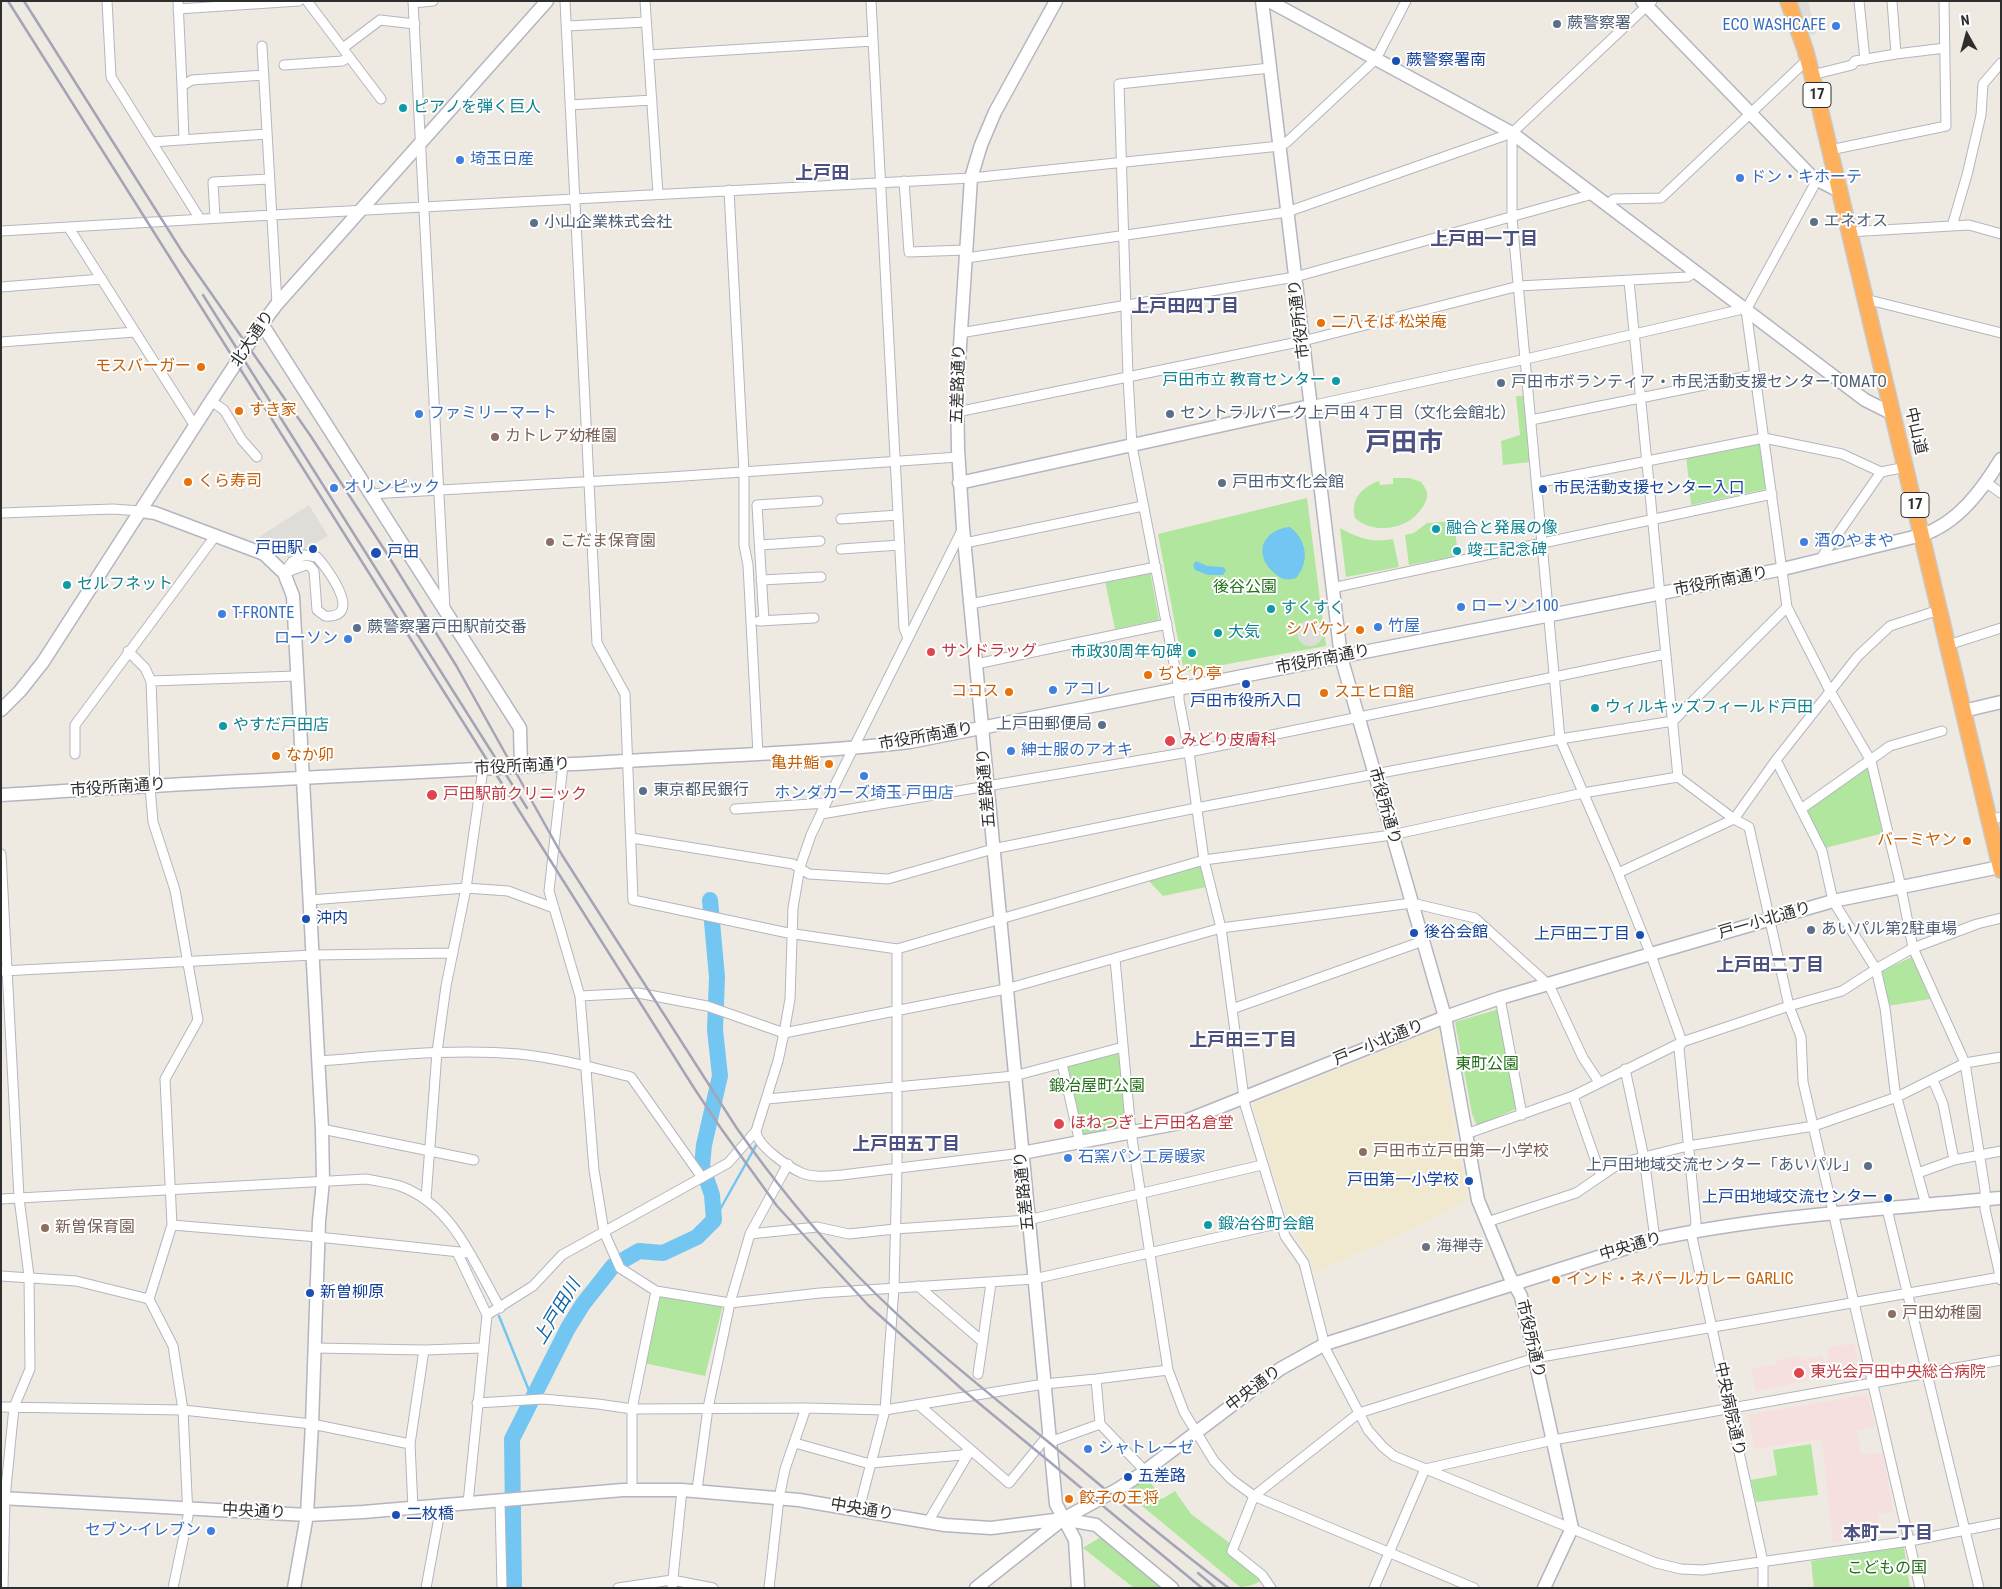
<!DOCTYPE html>
<html>
<head>
<meta charset="utf-8">
<style>
	body { margin:0 }
	#map { position:relative; width:2002px; height:1589px; overflow:hidden; background:#efeae1; font-family:"Roboto Condensed",sans-serif }
	canvas { display:block }
	.frame { position:absolute; inset:0; border:2px solid #2e2e2e; pointer-events:none }
	.north { position:absolute; left:1942px; top:10px; width:50px; height:50px; -webkit-text-stroke:4px #fff; paint-order:stroke; rotate:353deg; font-size:14px; font-weight:700; line-height:20px; text-align:center; color:#2e2e2e }
	.north::after { content:''; display:block; margin:auto; width:18px; height:22px; background:#2e2e2e; clip-path:polygon(50% 0,100% 100%,50% 72%,0 100%) }
</style>
</head>
<body>
<div id="map">
<canvas width="2002" height="1589"></canvas>
<div class="frame"></div>
<div class="north">N</div>
</div>
<script>
const g = document.querySelector('canvas').getContext('2d');
g.lineJoin = 'round';
function fill(path, color) {
  g.fillStyle = color;
  g.fill(path, 'evenodd');
}
function strokePath(path, color, width, dash) {
  g.strokeStyle = color;
  g.lineWidth = width;
  g.lineCap = dash ? 'butt' : 'round';
  g.setLineDash(dash || []);
  g.stroke(path);
}
function drawText(font, color, halo, rows, align = 'center') {
  g.font = font + ' "Roboto Condensed","Noto Sans JP",sans-serif';
  g.lineWidth = 4;
  g.setLineDash([]);
  g.textBaseline = 'middle';
  g.strokeStyle = halo;
  g.fillStyle = color;
  for (const [text, x, y, turn = 0] of rows) {
    g.save();
    g.translate(x, y);
    g.rotate((+turn || 0) * Math.PI / 180);
    g.textAlign = isNaN(turn) ? turn : align;
    if (halo) g.strokeText(text, 0, 0);
    g.fillText(text, 0, 0);
    g.restore();
  }
}
const education = new Path2D(`
	M1438 1029 1467 1200 1402 1234 1314 1273 1311 1260 1289 1223 1252 1104Z`);
const medical = new Path2D(`
	M1854 1343 1861 1377 1834 1382 1831 1368 1826 1369 1827 1377 1756 1391 1751 1369 1777 1364V1360L1799 1355 1800 1360 1822 1355 1824 1361 1829 1360 1827 1348Z
	M1867 1394 1875 1427 1857 1430 1861 1454 1883 1453 1893 1512 1877 1514 1882 1534 1833 1542 1822 1439 1755 1449 1748 1415Z`);
const green = new Path2D(`
	M1516 396H1523L1530 462 1503 465 1501 441 1520 435Z
	M1760 440 1766 489 1691 505 1686 454Z
	M1393 478H1410L1421 482C1423 485 1427 490 1427 493 1428 498 1425 504 1422 508 1408 530 1374 535 1355 518 1350 499 1362 487 1379 481L1380 485 1393 484Z
	M1307 498 1326 646 1184 672 1158 534Z
	M1454 521 1458 556 1409 565 1405 535 1414 533 1427 523Z
	M1340 528C1358 538 1372 543 1393 539L1399 567 1346 577Z
	M1150 571 1159 620 1115 629 1105 581Z
	M1869 766 1884 833 1825 848 1807 810Z
	M1203 865 1206 887 1163 896 1149 881Z
	M1912 957 1930 999 1888 1006 1882 971Z
	M1499 1009 1518 1108 1477 1126 1472 1114 1455 1022Z
	M1121 1051 1126 1127 1081 1136 1066 1065Z
	M661 1295 723 1305 705 1376 644 1363Z
	M1811 1444 1818 1495 1756 1502 1751 1480 1777 1475 1773 1450Z
	M1147 1477 1162 1499 1175 1491 1191 1514 1231 1544 1228 1551 1261 1580C1255 1586 1247 1586 1240 1587L1124 1491Z
	M1102 1536 1168 1588H1134L1083 1548Z
	M1904 1547 1910 1588H1814L1811 1561Z`);
const plaza = new Path2D(`
	M1794 1H1808L1816 34 1808 36Z
	M309 505 328 536 289 558 259 537Z
	M1297 633a13 13 0 1 1 26 0a13 13 0 1 1-26 0Z`);
const water = new Path2D(`
	M1290 527C1307 540 1310 562 1296 578 1293 579 1288 580 1284 579 1280 578 1275 574 1271 570 1253 551 1265 529 1290 527Z
	M1196 561 1207 566 1223 567 1226 570 1223 575H1208L1195 570 1193 565Z`);
const stream = new Path2D(`
	M714 1220 758 1142
	M499 1316 532 1398`);
const river = new Path2D(`
	M514 1588 512 1439 568 1328 583 1304 613 1266 639 1251 663 1253 697 1237 714 1220 712 1195 702 1166 704 1145 720 1076 715 1030 717 977 710 900`);
const street = new Path2D(`
	M107 1 111 77 200 219
	M178 1 182 86
	M307 1 381 99
	M413 1 445 609
	M565 1 597 643 625 694 633 900 788 933 897 949 1204 860 1392 835 1583 793 1678 777
	M645 1 658 194
	M871 1 904 628 908 638
	M1859 1 1865 60
	M1892 1 1896 54 1945 48
	M413 3 433 1
	M178 9 299 1
	M567 26 646 22
	M262 46 277 304
	M343 48 380 20 415 24
	M649 55 873 41
	M284 65 342 61 349 57
	M1270 68 1119 84 1128 377 1132 446 1179 689V700L1189 752 1204 860 1221 928 1245 1105 1285 1236 1304 1263 1326 1350 1368 1430 1383 1447 1394 1456 1656 1563 1681 1569 1703 1570 1910 1541 2001 1523
	M1812 75 1852 65 1855 61 1896 54
	M570 105 652 100
	M1512 133V218L1560 739 1618 873 1651 955 1682 1042 1679 1048 1696 1223 1692 1237 1763 1562V1588
	M184 140 182 86 192 80 264 75
	M152 142 267 134
	M1830 150 1946 126 1944 1
	M1817 180 1746 310 1787 607 1830 691 1871 761 1901 887 1913 948 1965 1063 1985 1190V1209L2001 1280
	M904 181 909 252 966 250
	M729 190 744 472V545L748 565 758 754
	M1607 205 1614 199 1661 198 1808 59
	M215 218 213 182 269 179
	M1952 226 1967 175 1981 115 1983 84 2001 63
	M69 228 195 426
	M1 231 272 215 971 178 1280 146 1287 142 1376 59 1406 1
	M1848 232 1969 225 2001 234
	M966 258 1287 212 1512 133 1652 1
	M1629 281 1678 777 1734 819 1749 827 1789 1006 1801 1037 1803 1082 1920 1588
	M1 287 102 279
	M1865 299 2001 333
	M960 333 1295 277 1593 194
	M1 342 135 332
	M211 401 224 410 242 440 257 457
	M1310 406 1526 359 1743 309
	M957 412 1303 341 1519 286 1687 277 1696 272
	M1531 420 1754 375
	M1536 483 1764 438 1842 454 1881 472 1906 467
	M1987 483 2001 493
	M370 494 670 477 958 457
	M1 513 113 509 141 511
	M841 519 898 515
	M965 543 1143 506
	M760 545 820 541
	M841 549 900 545
	M304 555 317 557C327 568 365 619 325 616L317 610 314 571 310 566 306 565 284 573 292 562Z
	M1819 561 1881 472
	M761 580 821 577
	M1332 588 1772 494
	M970 604 1156 567
	M759 621 814 618
	M764 621 757 505 818 501
	M1948 645 2001 628
	M128 651 145 668 151 681 155 786
	M976 664 1167 624
	M151 681 296 676
	M75 754V725L216 535
	M1776 760 1822 851 1833 901 1876 969 1885 1008 1895 1091 1926 1205
	M563 765 549 891 580 996 594 1170 604 1232 620 1268 656 1291 730 1303 820 1293 1034 1279 1281 1223
	M735 809 826 803
	M1801 809 1890 746 1942 731
	M821 814 1189 752 1666 654
	M1988 820 2001 817
	M632 838 793 864 809 874 888 879 993 849 1196 808 1560 739 1673 721 1787 607
	M1 854 19 1198 29 1276 30 1369 14 1407 5 1498 3 1588
	M1618 873 1734 819 1776 760 1858 656 1890 626 1939 610
	M310 900 466 888 508 891 554 908
	M1115 959 1131 1132 1168 1370 1184 1412 1214 1461 1231 1479 1254 1496 1474 1588
	M2 971 313 955 453 953
	M580 996 638 993 707 1006 784 1033 1006 989 1221 928 1412 903 1475 918 1549 985 1583 1058 1599 1082
	M1500 998 1522 1115
	M1232 1009 1423 941
	M318 1061C385 1056 452 1048 519 1054 557 1058 594 1068 631 1077L701 1176
	M1062 1064 1080 1143
	M1625 1069 1644 1158 1655 1239
	M1933 1080 1943 1104 1954 1160
	M1573 1096 1601 1176
	M767 1099 1014 1076 1123 1047
	M322 1129 474 1160
	M756 1131C757 1146 788 1167 802 1173 814 1178 829 1176 842 1175L1022 1153
	M1466 1134 1573 1096 1682 1042 1789 1006 1842 991 1876 969 1913 948 1977 924 2001 918
	M1918 1173 1954 1160 2001 1151
	M1 1199 366 1179C377 1181 390 1183 400 1186 453 1205 474 1263 500 1308
	M426 1199 437 1052 446 986 466 888 483 769
	M1887 1209 1979 1588
	M1487 1222 1576 1193 1620 1163 1688 1146 1814 1126 1897 1097 1965 1063 2001 1057
	M172 1225 318 1237 469 1253
	M750 1234 817 1227 849 1234 895 1229 1028 1220 1262 1165
	M457 1252 487 1315
	M1 1276 76 1281 149 1299 173 1346 183 1410 188 1516 173 1588
	M918 1286 983 1342
	M149 1299 172 1225 165 1079 198 1020 175 890 153 822 150 787
	M315 1348 424 1350 482 1348
	M978 1374 991 1283
	M1096 1379 1100 1424
	M477 1403 543 1399 598 1404 632 1409 806 1408 885 1410 1044 1384 1096 1379 1168 1370
	M919 1405 1009 1483 1049 1434
	M1 1407 183 1410 312 1424 410 1444
	M1050 1442 1100 1424 1145 1471
	M795 1443 870 1464
	M871 1463 962 1455 970 1450
	M632 1490V1409L656 1291
	M697 1490 708 1408 730 1303 750 1234 788 1164
	M500 1501 502 1588
	M468 1503 487 1315 533 1286 562 1255 728 1163 756 1131 778 1061 784 1033 790 999 793 908 800 867 811 835 826 803 963 528
	M413 1508 410 1444 424 1350
	M859 1509 885 1410 894 1288 897 1168V949
	M928 1522 970 1451
	M426 1588 441 1506
	M618 1588 672 1580 713 1588
	M672 1588 682 1490
	M769 1588 779 1498 785 1469 806 1408
	M1271 1588 1262 1575 1232 1551 1254 1496 1359 1413 1535 1358 2001 1277
	M1374 1588 1425 1469 1553 1440 2001 1360`);
const secondary = new Path2D(`
	M1056 1 995 112 981 145 971 178 957 392 958 449 963 528 1056 1504 1075 1540 1078 1588
	M1262 1 1341 657 1445 1017 1478 1200 1510 1277 1521 1296 1572 1528 1544 1588
	M1269 1 1512 133 1865 400 1893 414
	M1642 1 1812 177 1839 191
	M262 324 520 728 521 767
	M959 483 1310 406
	M141 511 155 513 264 554 284 573 293 596 322 1129 323 1181 319 1221 312 1424 307 1515 294 1588
	M1 710 20 691 43 662 211 401 262 324 277 304 547 1
	M1963 711 2001 702
	M1 795C210 781 419 773 627 761 722 755 816 753 910 742L1783 569 1922 535C1958 523 1982 490 2001 459
	M1022 1153 1180 1123 1445 1017 1500 998 1833 901 2000 867
	M1 1498 307 1515 363 1512 623 1490H682L799 1500 945 1525 991 1528 1063 1519 1118 1489 1141 1474 1280 1369 1325 1344 1655 1239C1769 1215 1885 1209 2001 1198
	M1063 1519 1096 1525 1172 1588
	M976 1588 1063 1519`);
const highway = new Path2D(`
	M1788 1 1805 49 1812 75 2001 870`);
const rail = new Path2D(`
	M8 1 694 1088 720 1127 777 1206 868 1305 963 1390 1202 1588
	M24 1 183 253 310 435 384 549 457 667 562 855 736 1127C773 1180 813 1229 858 1276 918 1338 986 1391 1052 1445 1110 1493 1168 1543 1229 1588
	M203 295 527 808
	M1198 1573 1216 1588`);
const markers = [
	[1557,24,5,"#5c6f8a"],
	[1836,26,5,"#3f7fe0"],
	[1396,61,5,"#1a4fb4"],
	[403,108,5,"#0f9aa8"],
	[460,160,5,"#3f7fe0"],
	[1740,178,5,"#3f7fe0"],
	[1814,222,5,"#5c6f8a"],
	[534,223,5,"#5c6f8a"],
	[1321,323,5,"#e8710a"],
	[201,367,5,"#e8710a"],
	[1336,381,5,"#0f9aa8"],
	[1501,383,5,"#5c6f8a"],
	[239,411,5,"#e8710a"],
	[419,414,5,"#3f7fe0"],
	[1170,414,5,"#5c6f8a"],
	[495,437,5,"#8d6e63"],
	[188,482,5,"#e8710a"],
	[1222,483,5,"#5c6f8a"],
	[334,488,5,"#3f7fe0"],
	[1543,489,5,"#1a4fb4"],
	[1436,529,5,"#0f9aa8"],
	[550,542,5,"#8d6e63"],
	[1804,542,5,"#3f7fe0"],
	[313,549,5,"#1a4fb4"],
	[1457,551,5,"#0f9aa8"],
	[376,553,6,"#1a4fb4"],
	[67,585,5,"#0f9aa8"],
	[1461,607,5,"#3f7fe0"],
	[1271,609,5,"#0f9aa8"],
	[222,614,5,"#3f7fe0"],
	[1378,627,5,"#3f7fe0"],
	[357,628,5,"#5c6f8a"],
	[1360,630,5,"#e8710a"],
	[1218,633,5,"#0f9aa8"],
	[348,639,5,"#3f7fe0"],
	[931,652,5,"#e0444e"],
	[1192,653,5,"#0f9aa8"],
	[1148,675,5,"#e8710a"],
	[1246,684,5,"#1a4fb4"],
	[1053,690,5,"#3f7fe0"],
	[1009,692,5,"#e8710a"],
	[1324,693,5,"#e8710a"],
	[1595,708,5,"#0f9aa8"],
	[1102,725,5,"#5c6f8a"],
	[223,726,5,"#0f9aa8"],
	[1170,741,6,"#e0444e"],
	[1011,751,5,"#3f7fe0"],
	[276,756,5,"#e8710a"],
	[829,764,5,"#e8710a"],
	[864,776,5,"#3f7fe0"],
	[643,791,5,"#5c6f8a"],
	[432,795,6,"#e0444e"],
	[1967,841,5,"#e8710a"],
	[306,919,5,"#1a4fb4"],
	[1811,930,5,"#5c6f8a"],
	[1414,933,5,"#1a4fb4"],
	[1640,935,5,"#1a4fb4"],
	[1059,1124,6,"#e0444e"],
	[1363,1152,5,"#8d6e63"],
	[1068,1158,5,"#3f7fe0"],
	[1868,1166,5,"#5c6f8a"],
	[1469,1181,5,"#1a4fb4"],
	[1888,1198,5,"#1a4fb4"],
	[1208,1225,5,"#0f9aa8"],
	[45,1228,5,"#8d6e63"],
	[1426,1247,5,"#6b7280"],
	[1556,1280,5,"#e8710a"],
	[310,1293,5,"#1a4fb4"],
	[1892,1314,5,"#8d6e63"],
	[1799,1373,6,"#e0444e"],
	[1088,1449,5,"#3f7fe0"],
	[1128,1477,5,"#1a4fb4"],
	[1069,1499,5,"#e8710a"],
	[396,1515,5,"#1a4fb4"],
	[211,1531,5,"#3f7fe0"]
];
const shields = [
	[1817,95,28],
	[1915,505,28]
];
const shieldNames = [
	["17",1817,95],
	["17",1915,505]
];
const serviceNames = [
	["蕨警察署",1567,24],
	["エネオス",1824,222],
	["小山企業株式会社",544,223],
	["戸田市ボランティア・市民活動支援センターTOMATO",1511,383],
	["セントラルパーク上戸田４丁目（文化会館北）",1180,414],
	["戸田市文化会館",1232,483],
	["蕨警察署戸田駅前交番",367,628],
	["上戸田郵便局",1092,725,"right"],
	["東京都民銀行",653,791],
	["あいパル第2駐車場",1821,930],
	["上戸田地域交流センター「あいパル」",1858,1166,"right"]
];
const shopNames = [
	["ECO WASHCAFE",1826,26,"right"],
	["埼玉日産",470,160],
	["ドン・キホーテ",1750,178],
	["ファミリーマート",429,414],
	["オリンピック",344,488],
	["酒のやまや",1814,542],
	["ローソン100",1471,607],
	["T-FRONTE",232,614],
	["竹屋",1388,627],
	["ローソン",338,639,"right"],
	["アコレ",1063,690],
	["紳士服のアオキ",1021,751],
	["ホンダカーズ埼玉 戸田店",864,794,"center"],
	["石窯パン工房暖家",1078,1158],
	["シャトレーゼ",1098,1449],
	["セブン-イレブン",201,1531,"right"]
];
const transitNames = [
	["蕨警察署南",1406,61],
	["市民活動支援センター入口",1553,489],
	["戸田駅",303,549,"right"],
	["戸田",387,553],
	["戸田市役所入口",1246,702,"center"],
	["沖内",316,919],
	["後谷会館",1424,933],
	["上戸田二丁目",1630,935,"right"],
	["戸田第一小学校",1459,1181,"right"],
	["上戸田地域交流センター",1878,1198,"right"],
	["新曽柳原",320,1293],
	["五差路",1138,1477],
	["二枚橋",406,1515]
];
const cultureNames = [
	["ピアノを弾く巨人",413,108],
	["戸田市立 教育センター",1326,381,"right"],
	["融合と発展の像",1446,529],
	["竣工記念碑",1467,551],
	["セルフネット",77,585],
	["すくすく",1281,609],
	["大気",1228,633],
	["市政30周年句碑",1182,653,"right"],
	["ウィルキッズフィールド戸田",1605,708],
	["やすだ戸田店",233,726],
	["鍛冶谷町会館",1218,1225]
];
const streetNames = [
	["市役所通り",1300,319,-97],
	["北大通り",253,339,-56],
	["五差路通り",959,384,-88],
	["中山道",1915,431,77],
	["市役所南通り",1721,582,-11],
	["市役所南通り",1323,660,-11],
	["市役所南通り",926,737,-10],
	["市役所南通り",522,767,-3],
	["市役所南通り",118,788,-4],
	["五差路通り",987,788,-95],
	["市役所通り",1384,806,74],
	["戸一小北通り",1765,921,-16],
	["戸一小北通り",1379,1043,-22],
	["五差路通り",1025,1191,-96],
	["中央通り",1631,1247,-16],
	["市役所通り",1530,1339,77],
	["中央通り",1254,1389,-37],
	["中央病院通り",1729,1409,78],
	["中央通り",862,1510,10],
	["中央通り",254,1512,3]
];
const foodNames = [
	["二八そば 松栄庵",1331,323],
	["モスバーガー",191,367,"right"],
	["すき家",249,411],
	["くら寿司",198,482],
	["シバケン",1350,630,"right"],
	["ぢどり亭",1158,675],
	["ココス",999,692,"right"],
	["スエヒロ館",1334,693],
	["なか卯",286,756],
	["亀井鮨",819,764,"right"],
	["バーミヤン",1957,841,"right"],
	["インド・ネパールカレー GARLIC",1566,1280],
	["餃子の王将",1079,1499]
];
const educationNames = [
	["カトレア幼稚園",505,437],
	["こだま保育園",560,542],
	["戸田市立戸田第一小学校",1373,1152],
	["新曽保育園",55,1228],
	["戸田幼稚園",1902,1314]
];
const parkNames = [
	["後谷公園",1245,588],
	["東町公園",1487,1065],
	["鍛冶屋町公園",1097,1087],
	["こどもの国",1887,1569]
];
const healthNames = [
	["サンドラッグ",941,652],
	["みどり皮膚科",1181,741],
	["戸田駅前クリニック",443,795],
	["ほねつぎ 上戸田名倉堂",1070,1124],
	["東光会戸田中央総合病院",1810,1373]
];
const worshipNames = [
	["海禅寺",1436,1247]
];
const neighbourhoodNames = [
	["上戸田",822,174],
	["上戸田一丁目",1484,240],
	["上戸田四丁目",1185,307],
	["上戸田二丁目",1770,966],
	["上戸田三丁目",1243,1041],
	["上戸田五丁目",906,1145],
	["本町一丁目",1888,1534]
];
const waterNames = [
	["上戸田川",558,1312,-59]
];
const townNames = [
	["戸田市",1404,444]
];
fill(education, '#f0e9d0');
fill(medical, '#f5dfdf');
fill(green, '#b0e69d');
fill(plaza, '#dfddd8');
fill(water, '#73c5f2');
strokePath(stream, '#73c5f2', 2.5);
strokePath(river, '#73c5f2', 16);
strokePath(street, '#b4b5c1', 11);
strokePath(secondary, '#b4b5c1', 15);
strokePath(highway, '#c9c9c9', 18);
strokePath(street, '#fff', 9);
strokePath(secondary, '#fff', 12);
strokePath(highway, '#ffb05c', 15);
strokePath(rail, '#a3a4b8', 2.5);
for (const [x, y, r, color] of markers) {
  const dot = new Path2D();
  dot.arc(x, y, r, 0, 2 * Math.PI);
  g.fillStyle = color;
  g.fill(dot);
  strokePath(dot, '#fff', 2);
}
for (const [x, y, w] of shields) {
  const box = new Path2D();
  box.roundRect(x - w / 2, y - 12.5, w, 25, 4);
  g.fillStyle = '#fff';
  g.fill(box);
  strokePath(box, '#2e2e2e', 1);
}
drawText('bold 15px', '#2e2e2e', null, shieldNames);
drawText('16px', '#4e5e75', '#fff', serviceNames, 'left');
drawText('16px', '#366cbe', '#fff', shopNames, 'left');
drawText('16px', '#164399', '#fff', transitNames, 'left');
drawText('16px', '#0d838f', '#fff', cultureNames, 'left');
drawText('16px', '#2e2e2e', '#fff', streetNames);
drawText('16px', '#c56008', '#fff', foodNames, 'left');
drawText('16px', '#785e54', '#fff', educationNames, 'left');
drawText('16px', '#246f1a', '#fff', parkNames);
drawText('16px', '#be3a42', '#fff', healthNames, 'left');
drawText('16px', '#5b616d', '#fff', worshipNames, 'left');
drawText('bold 18px', '#4c5181', '#fff', neighbourhoodNames);
drawText('italic 18px', '#0b63a5', '#fff', waterNames);
drawText('bold 26px', '#4c5181', '#fff', townNames);
</script>
</body>
</html>
